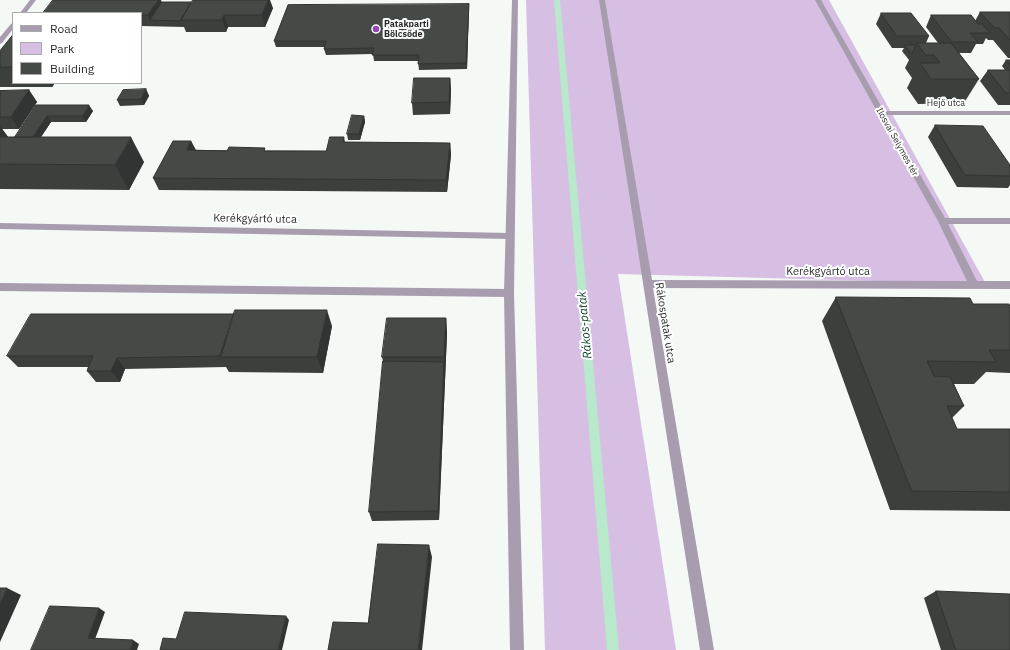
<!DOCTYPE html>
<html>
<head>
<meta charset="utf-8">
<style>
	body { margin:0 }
	#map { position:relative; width:1010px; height:650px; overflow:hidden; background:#f4f9f6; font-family:"IBM Plex Sans",sans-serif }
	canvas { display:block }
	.legend { position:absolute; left:12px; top:12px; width:130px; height:72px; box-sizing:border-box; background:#fff; border:1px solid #aaabab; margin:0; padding:5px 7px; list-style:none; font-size:12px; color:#2b2d2c }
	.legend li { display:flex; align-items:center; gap:8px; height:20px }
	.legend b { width:20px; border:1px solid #aaabab }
</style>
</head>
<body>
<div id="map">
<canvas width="1010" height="650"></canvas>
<ul class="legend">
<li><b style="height:5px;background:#a89caf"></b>Road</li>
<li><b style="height:11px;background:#d7bfe4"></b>Park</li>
<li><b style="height:11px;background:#464a47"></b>Building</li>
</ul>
</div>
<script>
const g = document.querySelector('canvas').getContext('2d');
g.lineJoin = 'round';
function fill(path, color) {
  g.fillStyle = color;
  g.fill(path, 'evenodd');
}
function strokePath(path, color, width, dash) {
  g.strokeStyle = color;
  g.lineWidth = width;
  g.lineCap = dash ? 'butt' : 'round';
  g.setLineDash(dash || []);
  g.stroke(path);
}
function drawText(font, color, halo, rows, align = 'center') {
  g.font = font + ' "IBM Plex Sans",sans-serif';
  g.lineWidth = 4;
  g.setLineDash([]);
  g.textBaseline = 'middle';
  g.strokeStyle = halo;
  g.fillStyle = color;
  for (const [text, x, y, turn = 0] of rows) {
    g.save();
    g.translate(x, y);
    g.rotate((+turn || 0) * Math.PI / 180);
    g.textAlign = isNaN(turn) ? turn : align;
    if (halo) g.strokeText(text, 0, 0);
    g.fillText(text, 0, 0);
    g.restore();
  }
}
const green = new Path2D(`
	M526 0H829L986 284 618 274 676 650H545Z`);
const stream = new Path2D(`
	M554 0H560L619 650H607Z`);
const minor = new Path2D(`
	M30 0H36L26 13H20Z
	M599 0H605L652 280 967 281 938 221 815 0H821L884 111H1010V115H886L945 218H1010V224H948L977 281H1010V289L653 288 714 650H700Z
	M13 23V29L2 43 0 44V37L11 24Z
	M0 223 510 233 514 236 510 239 0 229Z
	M0 283 509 289 514 293 509 297 0 291Z`);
const tertiary = new Path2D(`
	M512 0H518L514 293 524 650H510L504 293Z`);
const wall = new Path2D(`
	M162 2 273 8 265 27H228L226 32H186L184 27 141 26V13Z
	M469 4 467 69 419 70 418 61H374L373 54 326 55 324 49 325 47H276L274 41Z
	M980 12H1010V58H1008L993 40H988L986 38 983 44H976L971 53H959L979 79 964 103 918 104 907 88 912 78 905 68 909 60 902 51 904 48H892L876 24 881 13 929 36 926 43H938L926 27 931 15 975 21Z
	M13 35V83H55L52 87H0V51Z
	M1006 60H1010V105H998L980 81 988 70H1005L1002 66Z
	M450 78 451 90 450 114 413 115 412 103Z
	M146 89 149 96 144 105 120 106 117 100Z
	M29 90 37 102 19 129H2L8 137H15L36 105 93 111 86 122H51L41 137 144 162 129 190 0 189V91Z
	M364 116 365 122 360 140H348L347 134Z
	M935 125 1010 165V185L1008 188 957 187 928 137Z
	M344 137 345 142 450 143 451 155 447 192 159 190 153 178 191 141 196 150 326 151Z
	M836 297 1010 307V373L986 372 974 384H954L964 406 952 418 957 429H1010V511L890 510 822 321Z
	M446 318 447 334 439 520 372 521 369 512 383 361 382 357Z
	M332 326 323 373 229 372 226 367 125 369 120 382H96L87 371 88 367H18L7 356Z
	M936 591 1010 650H941L924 598Z`);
const shadedWall = new Path2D(`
	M158 0H161L164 8 150 20 148 15Z
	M268 0H270L273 8 265 27 262 15Z
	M469 4V10L467 69 466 63Z
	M224 15 228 27 226 32 222 20Z
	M450 78 451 90 450 114 449 102Z
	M50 83H55L52 87Z
	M146 89 149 96 144 105 141 99Z
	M29 90 37 102 19 129 11 117Z
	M89 105 93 111 86 122 83 116Z
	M47 116 51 122 33 149 29 143Z
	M364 116 365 122 360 140 359 134Z
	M0 126 9 138 0 145Z
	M131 137 144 162 129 190 115 165Z
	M191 141 197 153 187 150Z
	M450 143 451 155 447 192 446 180Z
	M327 310 332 326 323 373 317 357Z
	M446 318 447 334 439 520 438 511Z
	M117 358 125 369 120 382 111 371Z
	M429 545 432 557 422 650H418Z
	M7 588 21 595 0 642V604Z
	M99 608 105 612 94 642 88 638Z
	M286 616 289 620 282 650H278Z
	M133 640 139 644 137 650H130Z`);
const building = new Path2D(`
	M53 0H158L148 15H141V13H43Z
	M193 0H268L262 15H224L222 20H181Z
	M162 2H191L181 20 182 21 150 20Z
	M469 4 466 63 418 64 419 55H372L374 48 324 49 326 41H274L288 5Z
	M980 12H1010V40L999 28H995Z
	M881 13H911L929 36H897Z
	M931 15H971L978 24H982L990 33H970L978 42H952Z
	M13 35V67H0V51Z
	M917 43H951L979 79H931L920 63H940L934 55H926Z
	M905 45H916L912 54Z
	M1006 60H1010V65Z
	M988 70H1010V93H1006Z
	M414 78H450L449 102 412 103Z
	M146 89 141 99 117 100 123 90Z
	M29 90 11 117H0V91Z
	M36 105H89L83 116H47L33 137H15Z
	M352 115 364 116 359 134H347Z
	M935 125 983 126 1010 165V176L965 175Z
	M0 137H131L115 165 0 164Z
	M330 137H344L343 142 450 143 446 180 153 178 173 141H191L187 150 227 151 229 147 265 148 264 151H326Z
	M836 297 970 298 973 304H1009L1010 307V350H989L996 362 927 361 934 376 950 377 964 406H947L957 429H1010V492L912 491Z
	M235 310H327L317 357H220Z
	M31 314H234L221 356 117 358 111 371H87L93 356H7Z
	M387 318H446L444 357H382Z
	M383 361 444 362 438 511 369 512Z
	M378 544 429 545 418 650H328L333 622 368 623Z
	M0 588H7L0 604Z
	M936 591 1010 594V650H956Z
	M50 606 99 608 88 638 133 640 130 650H31Z
	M185 612 286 616 278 650H160L163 638 176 639Z`);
const markers = [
	[376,29,4,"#9345b6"]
];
const farPoinames = [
	["Patakparti",384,24],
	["Bölcsőde",384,34]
];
const farStreetnames = [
	["Hejő utca",946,103],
	["Ilosvai Selymes tér",897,142,61]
];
const streetNames = [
	["Kerékgyártó utca",255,219,1],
	["Kerékgyártó utca",828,272],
	["Rákospatak utca",665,323,81]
];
const waterNames = [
	["Rákos-patak",585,325,-95]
];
fill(green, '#d7bfe4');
fill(stream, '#b8e9ca');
fill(minor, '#a89caf');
fill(tertiary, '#a89caf');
fill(wall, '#3c403d');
fill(shadedWall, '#313432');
fill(building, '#464a47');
strokePath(building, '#313432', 1);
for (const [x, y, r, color] of markers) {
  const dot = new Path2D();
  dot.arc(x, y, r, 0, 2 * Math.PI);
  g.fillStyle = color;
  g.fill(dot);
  strokePath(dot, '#fff', 1.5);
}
drawText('bold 9px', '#2b2d2c', '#fff', farPoinames, 'left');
drawText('9px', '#2b2d2c', '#fff', farStreetnames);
drawText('11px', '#2b2d2c', '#fff', streetNames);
drawText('italic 12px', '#094428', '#fff', waterNames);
</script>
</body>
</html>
